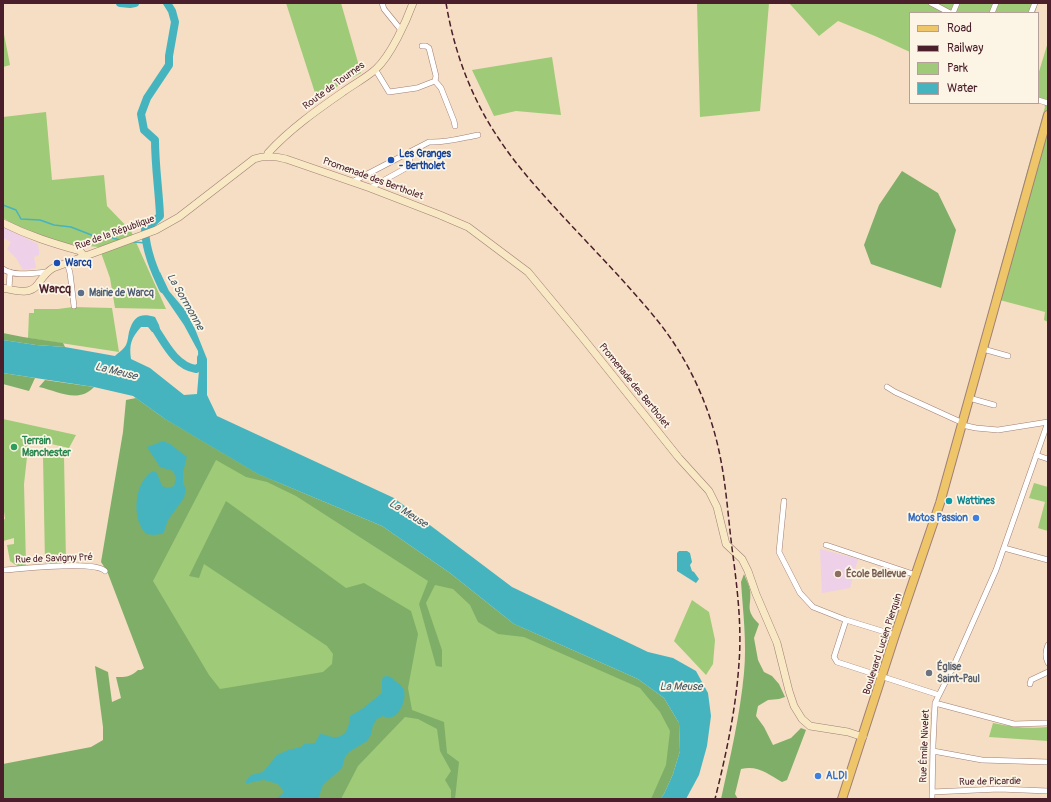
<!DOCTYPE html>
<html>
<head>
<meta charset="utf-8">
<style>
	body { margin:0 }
	#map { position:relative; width:1051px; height:802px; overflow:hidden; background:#f5dec3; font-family:Pangolin,sans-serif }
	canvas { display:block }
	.frame { position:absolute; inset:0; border:4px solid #4a1f2b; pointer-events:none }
	.legend { position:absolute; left:909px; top:12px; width:130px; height:92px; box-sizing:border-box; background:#fcf5e5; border:1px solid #b59f9b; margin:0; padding:5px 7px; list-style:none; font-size:12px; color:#4a1f2b }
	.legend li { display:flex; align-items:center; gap:8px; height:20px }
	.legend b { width:20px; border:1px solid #b59f9b }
</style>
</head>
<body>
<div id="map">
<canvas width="1051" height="802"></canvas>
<div class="frame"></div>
<ul class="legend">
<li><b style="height:5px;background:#eec569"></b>Road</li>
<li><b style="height:5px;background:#4a1f2b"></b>Railway</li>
<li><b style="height:11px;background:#9fca77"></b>Park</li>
<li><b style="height:11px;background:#46b4bf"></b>Water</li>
</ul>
</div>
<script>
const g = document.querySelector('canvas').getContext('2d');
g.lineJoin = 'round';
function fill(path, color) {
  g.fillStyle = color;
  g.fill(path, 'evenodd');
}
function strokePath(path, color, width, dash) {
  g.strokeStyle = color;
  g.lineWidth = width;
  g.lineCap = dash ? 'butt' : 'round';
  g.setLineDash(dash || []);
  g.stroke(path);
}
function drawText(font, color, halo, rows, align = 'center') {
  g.font = font + ' Pangolin,sans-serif';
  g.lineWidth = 3.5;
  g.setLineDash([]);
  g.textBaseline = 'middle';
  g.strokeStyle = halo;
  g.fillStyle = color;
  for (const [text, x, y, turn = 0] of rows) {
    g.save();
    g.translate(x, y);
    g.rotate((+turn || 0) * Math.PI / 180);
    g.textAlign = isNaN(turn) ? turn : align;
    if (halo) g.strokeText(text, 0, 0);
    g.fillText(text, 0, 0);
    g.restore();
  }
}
const built = new Path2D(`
	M4 227 38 244 39 252V255L34 257 36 268 23 270 16 258 7 249 11 242 3 238Z
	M820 549 858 559 850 588 822 593Z`);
const green = new Path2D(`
	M286 3H341L361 73 348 80 347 79 343 80V83L317 99Z
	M697 3H769L760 111 700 117Z
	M789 3H1038L1035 13H910V52L875 36 838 21 819 36Z
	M3 29 10 65 3 67Z
	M1048 42V322L1044 320 1045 312 992 298 1045 107 1044 104 1038 103V75Z
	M552 57 561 115 516 111 494 116 472 70Z
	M46 112 52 180 104 175 107 206 131 231 166 309 115 308 110 278 99 247 66 244 22 229 3 218V117Z
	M73 307 112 308 119 352 28 338 29 313H34V309H58Z
	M130 399 277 482 328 504 514 624 647 686 679 723 661 799H151L163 696Z
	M3 419 76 435 69 448 29 439 24 484 26 566H17L10 561 7 545 14 544V538L3 541V520L5 519 3 504Z
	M43 456 64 457 66 563H45Z
	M1034 483 1048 487V531L1038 528 1045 502 1029 498Z
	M692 600 709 612 715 640 713 664 706 675 674 641Z
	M993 723C1012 727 1029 729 1048 727V741L989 737Z`);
const forest = new Path2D(`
	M902 171 938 193 956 230 941 288 871 264 864 245 879 205Z
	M3 333 23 337 63 343 65 347 36 345 3 340Z
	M3 373 35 378 29 391 3 384Z
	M45 380 94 387C78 404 58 391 39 387Z
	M136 398 165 419 258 474 382 526 450 573 514 624 638 679 664 698 679 723 680 751 673 774 664 794 660 799H651L666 765 670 731 660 712 640 688 524 637 498 634 478 622 470 605 453 589 435 585 426 603 442 650V667L436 666 419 604 428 581 296 496 267 482 246 477 216 460 153 581 209 675 220 689 323 672 332 664 333 654 327 646 204 564 199 578 189 576 226 501 346 588 364 583 411 611 418 634 408 688 412 710 444 722 447 753 459 762 455 799H451V790L445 780 451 771 440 751 437 729 418 719 405 717 358 766 341 799H3V764L91 747 103 740V727L95 666 108 672 112 702 121 698 116 677C125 677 131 677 138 670H141L144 668 107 571 101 562 123 432 126 400Z
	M744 574C746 579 749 585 750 590 752 606 744 609 759 624L754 638 758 660 764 672 772 676 779 684 785 697 779 699 768 700 758 706 756 716 764 727 773 745 791 738 801 728 806 730 787 780 782 782C768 774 758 765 741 769L735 794 738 799H721C730 758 740 716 744 673 747 643 743 612 741 582Z`);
const water = new Path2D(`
	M160 272 169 291 185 310 195 329 207 359V395L217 416 394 498 512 587 648 652 673 658 696 671 708 693 711 716 707 746 699 775 686 799H660L664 794 673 774 680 751 679 723 664 698 638 679 514 624 450 573 382 526 258 474 165 419 133 396 94 387 3 373V340L36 345 65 347 115 356C118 353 124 349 126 345 128 341 128 336 129 332 133 317 140 312 155 317L159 325 161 333 152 332 148 327H141C131 338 129 345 131 359L150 368 184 395 197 394 199 370 198 351 184 325 158 287Z
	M163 441 170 444 187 457 183 472V483L186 489 184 498 168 520 164 532 161 534 154 535 146 534C131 518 134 482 153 471L157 473 162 486 168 488 174 486 176 478 173 471 160 467 147 447Z
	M679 551H687L690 553 692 562 690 565 692 571 694 572 699 579 696 583 677 571V553Z
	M387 676C392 677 392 678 395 681 399 684 402 685 404 690 407 701 397 724 383 716L377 719 373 725 371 735 367 741 349 752 345 757 342 768 323 785 318 799H276L284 792 278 784 264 780 257 781 246 784V781L251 775 263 772 277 755 288 750 301 747 304 744 315 743 320 734C325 734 329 737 333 737 347 738 349 726 350 716L362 709 382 693V680L383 677Z`);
const stream = new Path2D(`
	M3 205 16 210 21 219 40 220 54 225 71 227 94 236 102 235 120 240
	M134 242 146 243`);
const river = new Path2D(`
	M120 3 130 4 135 3
	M163 289C154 270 146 251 145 230L160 216C159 191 155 166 155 140L144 130 141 114 147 98 169 65V56L175 22 172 11 167 3
	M152 324C163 339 174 366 196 369L201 366V358`);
const street = new Path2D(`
	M382 3 384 9 401 30
	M931 3 950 13
	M953 13 957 3
	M992 13 996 3
	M1031 13 1035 3
	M375 69 389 92 417 88 435 81 436 76 429 48 426 46H422
	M435 81 441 88 454 121 455 126
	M1038 100 1048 103
	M352 182 429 142C446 143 462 138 478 135
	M370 188 406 168 410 161 408 153
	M67 262 70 273 74 306
	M3 269C14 277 34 273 47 272
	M9 289 10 272
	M983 349 1008 356
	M887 387 895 392 963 423
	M969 398 994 405
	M962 425 976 428 998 430 1048 422
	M1036 455 1048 459
	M784 501 779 552 800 593 813 607 846 620 895 635
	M826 545 916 575
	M1004 548 1048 560
	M3 570C20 569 94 560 105 571
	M846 620 834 657 837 662 939 695
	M1048 645C1045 652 1045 657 1048 663
	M1030 684 1031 680 1048 672
	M935 703 1014 724 1048 723
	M933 751 982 760 1048 762
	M932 792 999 789 1048 791
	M932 799 933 745 935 703 954 665 996 570 1048 422`);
const secondary = new Path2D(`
	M267 156 268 153C290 129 317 110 343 92 354 84 366 78 376 69 391 55 406 22 413 3
	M3 223C29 236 52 243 80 251L84 256
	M3 288C14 290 30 296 38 284 43 277 46 272 53 268L156 230 179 217 254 159C265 155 275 156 286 159L370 188 440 215 468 227 528 272 582 337 679 458 709 491 717 507 726 544 742 559 748 571 756 594 777 643 789 691 794 706 802 719 810 726 848 732 863 737`);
const primary = new Path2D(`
	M842 799 895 635 940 503 1048 115`);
const rail = new Path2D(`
	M446 3C454 51 471 98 499 139 516 165 537 188 558 211 591 247 626 282 657 320 687 357 709 404 719 451 726 483 728 516 732 548 737 586 742 625 739 663 736 709 726 755 715 799`);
const markers = [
	[391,160,4,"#1a4fb4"],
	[57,263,4,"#1a4fb4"],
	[81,293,4,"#5c6f8a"],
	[14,447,4,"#2e9e5b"],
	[949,501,4,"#0f9aa8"],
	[976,518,4,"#3f7fe0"],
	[838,574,4,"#8d6e63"],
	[929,673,4,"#6b7280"],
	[818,776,4,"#3f7fe0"]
];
const streetNames = [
	["Route de Tournes",334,86,-36],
	["Promenade des Bertholet",373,179,20],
	["Rue de la République",115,233,-20],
	["Promenade des Bertholet",634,386,51],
	["Rue de Savigny Pré",54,559,-2],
	["Boulevard Lucien Pierquin",883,644,-72],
	["Rue Émile Nivelet",925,746,-88],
	["Rue de Picardie",990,782,-1]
];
const transitNames = [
	["Les Granges",399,154],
	["- Bertholet",399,166],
	["Warcq",65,263]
];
const serviceNames = [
	["Mairie de Warcq",89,293]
];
const leisureNames = [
	["Terrain",22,441],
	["Manchester",22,453]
];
const cultureNames = [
	["Wattines",957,501]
];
const shopNames = [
	["Motos Passion",968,518],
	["ALDI",826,776,"left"]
];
const educationNames = [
	["École Bellevue",846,574]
];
const worshipNames = [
	["Église",937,667],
	["Saint-Paul",937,679]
];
const waterNames = [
	["La Sormonne",185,302,60],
	["La Meuse",116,372,14],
	["La Meuse",408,514,32],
	["La Meuse",681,687]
];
const quarterNames = [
	["Warcq",55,290]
];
fill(built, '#eed0e8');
fill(green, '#9fca77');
fill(forest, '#7fae68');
fill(water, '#46b4bf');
strokePath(stream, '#46b4bf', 1.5);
strokePath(river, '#46b4bf', 8);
strokePath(street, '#a07e77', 6);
strokePath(secondary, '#a07e77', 8);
strokePath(primary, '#a07e77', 10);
strokePath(street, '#fff', 5);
strokePath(secondary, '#f8e8c3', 7);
strokePath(primary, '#eec569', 8);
strokePath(rail, '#4a1f2b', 1.5, [6, 3]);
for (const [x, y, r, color] of markers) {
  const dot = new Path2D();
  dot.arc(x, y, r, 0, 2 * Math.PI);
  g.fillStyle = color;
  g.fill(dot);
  strokePath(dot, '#fcf5e5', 1.5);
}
drawText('10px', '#4a1f2b', '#fcf5e5', streetNames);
drawText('bold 10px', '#164399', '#fcf5e5', transitNames, 'left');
drawText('bold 10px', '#4e5e75', '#fcf5e5', serviceNames, 'left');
drawText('bold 10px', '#27864d', '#fcf5e5', leisureNames, 'left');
drawText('bold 10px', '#0d838f', '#fcf5e5', cultureNames, 'left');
drawText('bold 10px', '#366cbe', '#fcf5e5', shopNames, 'right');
drawText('bold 10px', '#785e54', '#fcf5e5', educationNames, 'left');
drawText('bold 10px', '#5b616d', '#fcf5e5', worshipNames, 'left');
drawText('italic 11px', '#485b66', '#fcf5e5', waterNames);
drawText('bold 12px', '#4a1f2b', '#fcf5e5', quarterNames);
</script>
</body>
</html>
